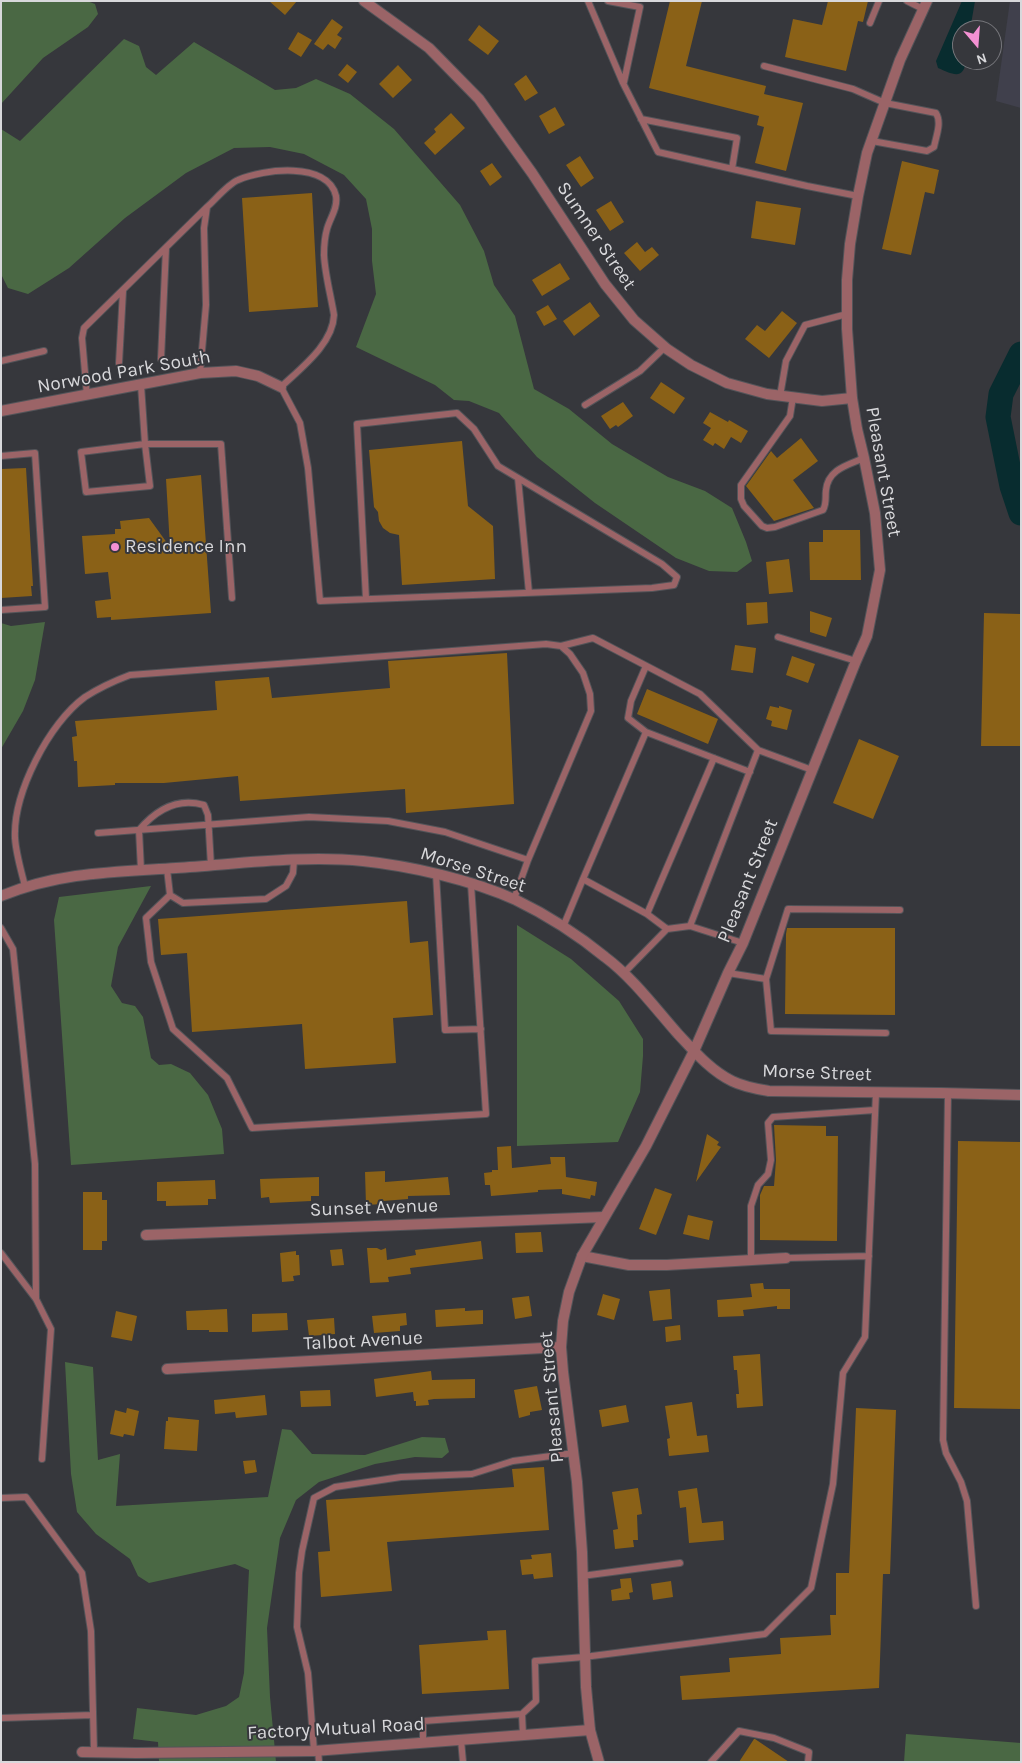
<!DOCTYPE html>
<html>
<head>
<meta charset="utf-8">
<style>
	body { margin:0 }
	#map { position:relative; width:1022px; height:1763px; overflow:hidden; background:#36373c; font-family:Karla,sans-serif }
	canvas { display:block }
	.frame { position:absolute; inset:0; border:2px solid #d8d8db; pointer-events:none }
	.north { position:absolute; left:952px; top:20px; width:50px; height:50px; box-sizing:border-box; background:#36373c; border:1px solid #77777c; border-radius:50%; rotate:162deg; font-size:14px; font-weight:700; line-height:20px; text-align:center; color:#d8d8db }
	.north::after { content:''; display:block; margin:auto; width:18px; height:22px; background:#f491d3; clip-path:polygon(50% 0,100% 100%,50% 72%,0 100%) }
</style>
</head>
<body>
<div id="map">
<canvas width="1022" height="1763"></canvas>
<div class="frame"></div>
<div class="north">N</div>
</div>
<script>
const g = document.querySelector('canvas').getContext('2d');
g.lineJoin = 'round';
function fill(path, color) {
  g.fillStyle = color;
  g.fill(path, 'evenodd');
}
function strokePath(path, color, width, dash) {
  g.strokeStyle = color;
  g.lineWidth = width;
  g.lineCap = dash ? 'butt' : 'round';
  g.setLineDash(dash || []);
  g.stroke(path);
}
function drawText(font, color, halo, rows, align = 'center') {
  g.font = font + ' Karla,sans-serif';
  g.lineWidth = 4;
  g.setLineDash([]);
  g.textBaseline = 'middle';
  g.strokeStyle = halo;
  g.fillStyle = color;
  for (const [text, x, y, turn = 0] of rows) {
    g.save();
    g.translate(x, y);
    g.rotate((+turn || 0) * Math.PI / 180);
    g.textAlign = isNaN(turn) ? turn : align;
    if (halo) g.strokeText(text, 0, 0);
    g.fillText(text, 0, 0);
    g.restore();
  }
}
const built = new Path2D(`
	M1010 1H1021V108L996 101Z`);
const green = new Path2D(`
	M1 1H87L95 4 98 14 88 27 43 58 1 104Z
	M124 39 139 46 146 67 156 75 194 42 275 90 296 88 316 79 350 94 394 129 460 205 484 251 494 285 515 316 534 389 569 409 612 444 668 477 705 491 732 508 746 542 752 561 737 572 709 571 676 558 595 503 537 457 499 413 469 401 454 400 435 385 356 347 376 294 372 261V229L366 199 344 175 304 154 270 147 234 148 186 173 125 218 69 268 28 294 8 288 1 274V129L20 141Z
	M45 622 35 680 23 711 1 749V623L11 626Z
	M151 886 118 947 111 986 122 1003 135 1006 143 1017 151 1058 159 1065 171 1064 190 1073 208 1095 222 1129 224 1154 71 1165 54 920 59 897Z
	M517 925 571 959 619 1001 643 1039V1056L640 1092 618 1142 517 1146Z
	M65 1362 93 1367 98 1460 120 1454 116 1506 268 1497 282 1429 291 1430 312 1454 365 1455 422 1437 445 1438 449 1452 442 1458 415 1457 375 1464 319 1482 296 1500 280 1538 267 1628 270 1697 276 1762H159L158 1742 133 1739 137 1708 196 1715 226 1706 239 1697 244 1673 249 1570 235 1564 149 1583 138 1576 130 1559 96 1534 77 1512 71 1474Z
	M906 1734 1021 1743V1762H904Z`);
const water = new Path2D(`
	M962 1H975L970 30H962V60H966C964 81 952 74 938 68L936 61Z`);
const river = new Path2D(`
	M1021 354 1001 394 998 417 1012 486 1021 513`);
const building = new Path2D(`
	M269 1H297L285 15Z
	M670 1H702L686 66 766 86 764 94 803 103 786 171 755 163 764 127 757 125 759 116 649 88Z
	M828 1H868L863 22 858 21 846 71 785 57 793 19 822 25Z
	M332 19 343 27 337 35 342 38 335 49 328 44 323 50 314 44Z
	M479 25 499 41 488 55 468 40Z
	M298 32 312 40 301 57 288 49Z
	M347 64 357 72 348 83 338 75Z
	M398 65 412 80 393 98 379 84Z
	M526 75 538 93 525 101 514 84Z
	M555 107 565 125 549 134 539 116Z
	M451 113 465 128 435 155 424 143 436 132 434 129Z
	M580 156 594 178 581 187 566 165Z
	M902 161 939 170 934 194 925 192 911 255 882 249Z
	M492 163 502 177 490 186 480 171Z
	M312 193 318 307 249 312 242 198Z
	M611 201 624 222 610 231 596 210Z
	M756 201 801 208 795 245 751 238Z
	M637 242 645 252 652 247 659 255 640 271 624 253Z
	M560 263 570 279 542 296 532 280Z
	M590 302 600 316 574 336 563 321Z
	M548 305 557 319 544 326 536 312Z
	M782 311 797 323 769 358 745 339 757 325 765 331Z
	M661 382 685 398 674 414 650 398Z
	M623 402 633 416 618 427 616 425 610 429 601 416Z
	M710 412 728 422 729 420 748 431 741 443 731 437 724 449 715 443 713 446 703 440 711 428 703 423Z
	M801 438 818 461 793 480 814 508 774 521 746 486 771 451 777 458Z
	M462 441 468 506 493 526 495 579 402 585 399 535 390 533 383 528 379 521 378 512 374 507 369 450Z
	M26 468 33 586H31L32 596 1 598V469Z
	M201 475 211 613 111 620V617L97 618 95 601 111 599 108 572 85 574 82 536 115 534V529H121L120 521 149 518 170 547 166 479Z
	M823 530H860L861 580H810L809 542H823Z
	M789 559 793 592 769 594 766 562Z
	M767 602 768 623 747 625 746 603Z
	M810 611 832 618 826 637 810 632Z
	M984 613 1021 614V746H981Z
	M735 645 756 648 753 673 731 670Z
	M507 653 514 804 406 813 405 789 240 801 238 776 164 783H115V785L78 787 77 761H74L72 737 77 736 75 721 217 710 215 681 269 677 272 698 390 688 388 661Z
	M792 656 815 664 808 683 786 675Z
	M647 689 718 719 708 744 637 714Z
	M770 706 779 708V706L792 710 787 730 771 726 772 721 766 719Z
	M859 739 899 756 873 819 833 803Z
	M407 901 410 943 428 941 433 1015 393 1018 396 1063 305 1069 302 1024 192 1032 187 953 161 955 158 919Z
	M787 928H895V1015L785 1014 786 934Z
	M774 1125 826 1126V1136H838L837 1241 760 1240V1195L764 1186H774L776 1160Z
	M707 1134 719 1142 717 1145 721 1147 696 1182Z
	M958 1141 1021 1142V1409L954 1408Z
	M511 1146 512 1168 551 1164 550 1157H565L566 1177 597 1182 595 1196 591 1195 590 1199 562 1194V1189L538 1190V1192L491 1196 490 1185H485L484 1173 492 1172V1170H498L497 1147Z
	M385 1171V1182L448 1177 450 1195 408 1196V1199L383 1201V1204L366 1205 365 1172Z
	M319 1177V1196H311V1201L270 1203 269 1197 261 1198 260 1179Z
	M215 1180 216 1199H208V1205L166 1206V1201H157V1182Z
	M655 1188 672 1194 656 1235 639 1229Z
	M83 1192H102V1200H107V1241H102V1250H83Z
	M688 1215 713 1221 709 1240 683 1234Z
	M541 1232 543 1252 516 1253 515 1233Z
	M481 1241 483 1259 410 1268 411 1274 388 1277 389 1282 370 1283 367 1248H377L381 1250 386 1248 387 1260 416 1255 415 1250Z
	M342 1249 344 1265 332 1266 330 1250Z
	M296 1251V1255H299L300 1275 293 1276 294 1281 282 1282 280 1253Z
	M763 1283 764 1289H790V1309H777V1306L743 1310 744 1316 718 1317 717 1300 752 1297 750 1284Z
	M670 1289 672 1319 653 1321 649 1291Z
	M603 1294 620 1299 614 1320 597 1315Z
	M529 1296 532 1316 515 1319 512 1298Z
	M465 1308V1311L483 1310V1324L436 1327 435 1310Z
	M227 1309 228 1332H209V1330H187L186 1311Z
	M116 1311 137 1316 132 1341 111 1337Z
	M287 1313 288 1330 252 1332V1314Z
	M406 1313 407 1325 400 1326V1331L374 1333 372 1316Z
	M334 1318 335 1334 309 1336 307 1320Z
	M680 1325 681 1340 666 1342 665 1327Z
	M760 1354 763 1406 737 1408 736 1394H739L737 1370H734L733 1356Z
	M431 1371 432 1380 475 1379V1398L434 1399 428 1400 429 1405 416 1406V1401H414L413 1392 376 1397 374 1379Z
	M537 1386 542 1410 530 1412V1415L519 1418 514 1390Z
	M330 1390 331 1406 301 1407 300 1391Z
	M265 1395 267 1415 236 1418 235 1412 215 1414 214 1400Z
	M692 1402 697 1436 707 1435 709 1452 669 1456 667 1439 670 1438 665 1406Z
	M626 1405 629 1422 602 1427 599 1410Z
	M127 1408 139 1411 134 1436 124 1434 123 1437 110 1434 115 1410 126 1413Z
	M856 1408 896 1410 890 1574H883L879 1688 682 1700 680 1676 730 1672 729 1658 781 1654 780 1638 831 1635 830 1615H836V1573H849Z
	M168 1417 199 1420 197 1451 164 1449 166 1421H168Z
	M255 1460 257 1472 245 1474 243 1461Z
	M544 1467 549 1530 387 1542 392 1591 321 1597 318 1552 330 1551 326 1500 514 1487 512 1469Z
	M638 1488 642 1514 637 1515 638 1540H633L634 1547 615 1549 613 1530 618 1529 612 1492Z
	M697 1488 702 1523 723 1521 724 1540 689 1543 686 1507 680 1508 678 1491Z
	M551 1553 553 1577 534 1579 533 1574 522 1575 520 1560 532 1559 531 1555Z
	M631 1578 633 1592 629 1593 630 1599 612 1601 611 1590 621 1588 620 1579Z
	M671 1581 673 1597 653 1600 651 1584Z
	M506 1630 509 1689 422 1694 419 1645 488 1640 487 1631Z
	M754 1739H755L789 1762H739Z`);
const service = new Path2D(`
	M588 1 623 83 658 152 807 186 858 196
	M608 1 640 7 624 82
	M907 1 923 9
	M870 23 879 1
	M764 66 853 89 885 103 936 113C942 123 936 136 934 147L927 151 872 141
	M641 119 737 138 732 169
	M207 207C215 200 228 184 238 180 263 169 328 161 336 196 338 208 330 218 327 229 325 236 324 247 324 255 325 275 331 296 334 315 333 344 301 368 281 387L300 423 308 468 320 601 652 588 674 585 677 577 662 564 498 466 474 429 457 413 357 424 366 599
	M161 359 166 248
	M1 361 44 351
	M119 363 123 291
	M141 385 145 444H221L232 598
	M87 396 82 338 84 328 207 207 204 228 206 305 200 373
	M780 396 786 361 805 325 847 314
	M793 397 790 416 741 485V499L744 506 762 526 767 528 775 527 823 510C827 503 825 497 826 490 828 469 848 465 864 458
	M585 405 640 371 665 347
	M145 444 150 486 86 492 81 452Z
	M1 456 35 453 45 607 1 610
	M518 478 529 593
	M778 637 856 661
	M561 646 593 638 700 694 758 750
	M646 732 750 772
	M98 833 309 817 388 821 445 832 528 860
	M167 869 170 895 146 918 151 962 173 1029 227 1078 252 1128 486 1114 471 884
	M141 870 139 830C156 810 177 797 204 805L208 815 211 866
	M436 874 445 1030 481 1029
	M583 879 646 732 628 718 631 701 646 666
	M25 886C21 870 16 854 15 838 13 793 49 723 85 697 99 688 114 681 130 675L546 644 561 646 570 654 583 673 590 694 591 711 528 860 514 899
	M170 895 183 903 266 899 286 886 293 873 294 860
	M647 914 714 758
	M690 926 758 750 812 770
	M563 927 583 879 647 914 667 929
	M1 928 13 949 35 1164 36 1299
	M624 973 667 929 690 926 743 943
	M728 973 766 979 771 1031 886 1033
	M766 979 788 909 900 910
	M948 1093 943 1440 946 1453 961 1482 967 1501 976 1606
	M1 1253 36 1299 51 1329 42 1459
	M786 1258 869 1256
	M751 1260V1206L758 1185 768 1174 771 1160 768 1123 773 1117 875 1110
	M1 1498 26 1497 82 1573 91 1631 94 1752
	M582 1576 680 1563
	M522 1714 523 1735
	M1 1718 93 1715
	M461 1740 463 1762
	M423 1743V1721L522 1714 536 1701 535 1661 584 1657 765 1634 811 1588 833 1484 843 1373 865 1337 876 1093
	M318 1750 319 1762
	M314 1751 308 1673 297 1627 299 1573 302 1551 314 1498 335 1487 401 1477 472 1474 513 1461 574 1453
	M711 1762 739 1731 774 1738 809 1752 808 1762`);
const minor = new Path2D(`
	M1 411 200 373 236 371 258 376 281 387
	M146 1235 604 1217
	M582 1256 629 1265H667L786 1258
	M167 1369 561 1347
	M82 1752 136 1753 314 1751 590 1730`);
const tertiary = new Path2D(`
	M364 1 429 48 479 99 532 173 605 284 634 320 667 349 691 365 727 383 767 394 822 401 852 398
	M1 896C59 872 115 872 176 868 238 864 302 855 363 861 411 866 472 880 516 900 547 915 578 935 605 957 633 978 655 1008 678 1034 694 1051 711 1071 732 1081 744 1087 757 1089 769 1091L940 1093 1021 1095
	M599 1762 590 1730 586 1687 582 1552 577 1482 563 1372 561 1347 563 1321 569 1292 582 1256 646 1146 694 1051 728 973 743 943 856 661 867 636 880 570 875 513 864 458 857 429 852 398 847 329V280L850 244 858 196 867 153 900 60 927 1`);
const markers = [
	[115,547,5,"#f491d3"]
];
const streetNames = [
	["Sumner Street",596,236,56],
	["Norwood Park South",124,372,-10],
	["Pleasant Street",883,472,80],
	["Morse Street",473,870,18],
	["Pleasant Street",748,881,-68],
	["Morse Street",817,1073,2],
	["Sunset Avenue",374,1208,-2],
	["Talbot Avenue",363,1341,-3],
	["Pleasant Street",552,1397,-95],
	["Factory Mutual Road",336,1729,-3]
];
const poiNames = [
	["Residence Inn",125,547]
];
fill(built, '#40404c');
fill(green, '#4a6844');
fill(water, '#082c2f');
strokePath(river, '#082c2f', 25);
fill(building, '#8a6117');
strokePath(service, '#535459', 8);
strokePath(minor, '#535459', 12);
strokePath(tertiary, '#535459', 12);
strokePath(service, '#9b6467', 6);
strokePath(minor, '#9b6467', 10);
strokePath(tertiary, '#9b6467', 10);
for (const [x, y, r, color] of markers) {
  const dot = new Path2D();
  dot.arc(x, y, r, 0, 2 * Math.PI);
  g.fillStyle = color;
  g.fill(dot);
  strokePath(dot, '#36373c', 2);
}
drawText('19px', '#d8d8db', '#36373c', streetNames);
drawText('19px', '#d8d8db', '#36373c', poiNames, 'left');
</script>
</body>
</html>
